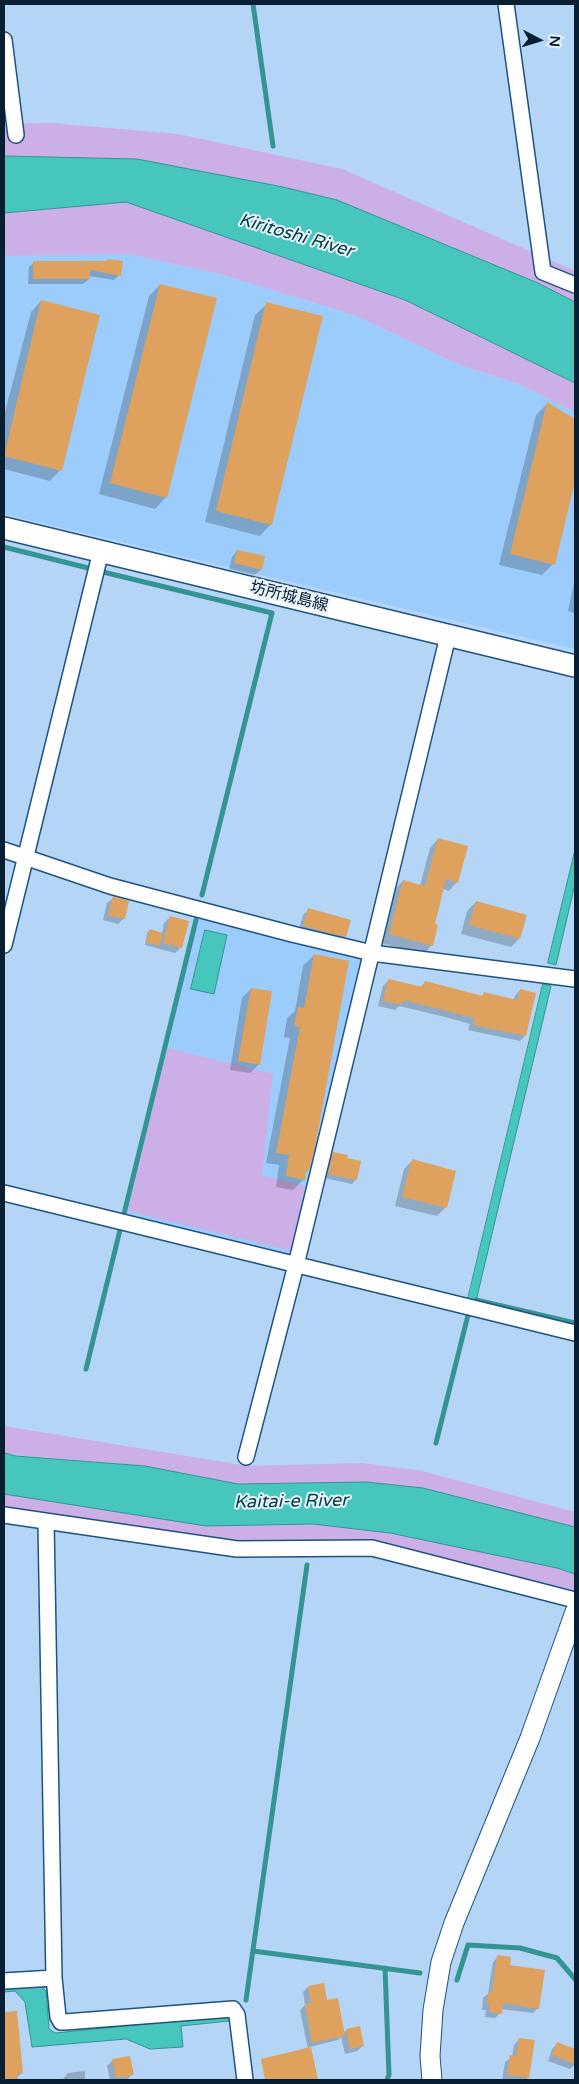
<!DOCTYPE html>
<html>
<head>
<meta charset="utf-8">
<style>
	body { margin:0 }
	#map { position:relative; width:579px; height:2084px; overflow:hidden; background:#b4d5f5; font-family:"Varela Round",sans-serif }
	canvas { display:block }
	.frame { position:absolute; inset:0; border:5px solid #081e31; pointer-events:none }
	.north { position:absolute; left:514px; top:15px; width:50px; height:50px; -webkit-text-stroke:4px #e8f3fe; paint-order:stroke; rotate:95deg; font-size:14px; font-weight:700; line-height:20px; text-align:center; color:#081e31 }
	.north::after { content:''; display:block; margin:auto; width:18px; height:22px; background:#081e31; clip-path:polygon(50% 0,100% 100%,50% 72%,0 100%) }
</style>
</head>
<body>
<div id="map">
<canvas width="579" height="2084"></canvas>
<div class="frame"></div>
<div class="north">N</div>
</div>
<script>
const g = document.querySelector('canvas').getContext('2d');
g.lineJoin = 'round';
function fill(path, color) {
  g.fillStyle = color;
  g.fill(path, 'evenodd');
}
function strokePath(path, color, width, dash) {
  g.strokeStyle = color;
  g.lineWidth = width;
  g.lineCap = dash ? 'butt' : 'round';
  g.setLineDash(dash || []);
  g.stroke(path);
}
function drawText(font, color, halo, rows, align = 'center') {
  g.font = font + ' "Varela Round","Noto Sans JP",sans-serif';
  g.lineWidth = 4;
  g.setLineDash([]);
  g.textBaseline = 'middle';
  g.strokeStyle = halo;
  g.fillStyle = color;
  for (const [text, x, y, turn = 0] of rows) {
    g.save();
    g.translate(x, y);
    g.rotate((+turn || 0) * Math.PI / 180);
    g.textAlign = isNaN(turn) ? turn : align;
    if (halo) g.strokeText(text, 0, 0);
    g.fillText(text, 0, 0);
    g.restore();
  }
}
const built = new Path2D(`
	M128 254 220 274 354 315 460 365 519 384 575 412V649L4 514V256Z
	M195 916 367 961 295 1257 122 1214Z`);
const green = new Path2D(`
	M52 123 178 134 342 169 575 271V302L538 283 337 200 283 187 137 159 4 156V124Z
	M126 202 405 300 575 383V412L519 384 460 365 354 315 220 274 128 254 4 256V213Z
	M167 1048 273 1074 262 1175 307 1187 291 1251 128 1211Z
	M4 1426 248 1466 362 1463 422 1471 575 1512V1527L423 1488 366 1482 238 1484 145 1466 16 1455 4 1453Z
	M4 1494 206 1526 313 1524 390 1533 557 1568 575 1574V1590L371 1542H226L4 1507Z`);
const water = new Path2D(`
	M4 156 137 159 283 187 337 200 538 283 575 302V383L405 300 126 202 4 213Z
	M575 850V884L556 965 548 963Z
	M205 930 227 935 214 994 191 989Z
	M543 984 551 986 476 1301 468 1299Z
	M4 1453 16 1456 145 1466 238 1484 366 1482 423 1488 575 1527V1574L557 1568 390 1533 313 1524 206 1526 4 1494Z
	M39 1984 46 1991 49 2029 55 2033 225 2016 229 2021 181 2026 183 2047 150 2049 126 2039 32 2047 25 2002 15 1991 4 1992V1987Z`);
const shadow = new Path2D(`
	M108 260 119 275 114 280 89 276V279L83 284H28L29 267 34 262 105 263Z
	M160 285 166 497 155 509 99 494 149 296Z
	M41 301 60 470 50 481 4 469V416L31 312Z
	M267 304 271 524 260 536 205 522 255 315Z
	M547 404 575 420V475L553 564 542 575 499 565 536 415Z
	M237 551 261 569 255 575 229 569 232 557Z
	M575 579V613L568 611Z
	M438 839 457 882 449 891 443 889 433 925 432 945 423 954 381 943 394 890 403 881 420 886 430 848Z
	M113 898 124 918 118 924 103 920 107 903Z
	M476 902 519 939 511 947 461 934 467 911Z
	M308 910 345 937 339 942 298 932 303 915Z
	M170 917 181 947 175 953 145 945 147 933 150 930 162 933 164 923Z
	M314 955 308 1170 305 1173 304 1179 293 1190 276 1187 279 1165 266 1163 290 1038 284 1037 287 1018 295 1011 303 966Z
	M389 980 420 987 425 983 481 997 484 994 513 1001 515 996 520 990 525 1036 520 1041 468 1030 470 1024 445 1017 399 1006 395 1010 378 1006 383 986Z
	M251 989 259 1064 250 1073 230 1070 242 998Z
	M333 1153 346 1159 356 1179 352 1184 324 1178 329 1158Z
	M412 1161 454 1172 445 1208 437 1216 395 1206 404 1169Z
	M498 1957 538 2008 533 2013 501 2009 500 2013 495 2018 485 2017 486 2010H482L483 1998 488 1994 493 1962Z
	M323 1984 326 2001 343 2033 347 2030 363 2046 357 2051 345 2054 341 2037 338 2040 309 2047 316 2080H269L264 2065 308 2049 300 2010 305 2005 303 1992 308 1987Z
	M16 2012 22 2073 16 2078 17 2080H4V2013Z
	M519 2039 533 2041 527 2080H502L505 2062 512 2057 514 2045Z
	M558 2043 575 2050V2064L570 2069 548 2061 552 2049Z
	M113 2060 132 2074 127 2080H110L107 2066Z
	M85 2071V2080H62L68 2073Z`);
const stream = new Path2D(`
	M253 4 273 146
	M4 547 88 568
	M103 572 272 613 202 895
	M124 1214 196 920
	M476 1300 575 1323
	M86 1369 120 1230
	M436 1443 468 1315
	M253 1951 420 1973
	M385 1968 389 2075 387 2080
	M457 1980 468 1945 520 1948 557 1958 575 1979
	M246 2000 307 1565`);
const building = new Path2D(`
	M107 259 123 261 121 276 90 270V279H33V261H107Z
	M160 284 217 298 167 498 110 483Z
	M41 300 100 315 62 471 4 456Z
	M266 302 323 316 272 525 216 511Z
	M547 402 575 419V481L555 565 510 554Z
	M237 550 265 556 262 570 234 563Z
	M438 838 468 846 458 883 446 879 435 924 438 925 433 946 389 934 403 880 425 886Z
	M113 896 129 901 125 919 108 915Z
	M476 901 527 915 520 939 469 925Z
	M308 908 351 920 346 937 303 926Z
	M170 916 189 921 182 948 163 943Z
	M150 929 163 933 160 946 146 942Z
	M314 954 349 961 315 1148 309 1170H306L305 1180 286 1176 289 1155 276 1153 300 1027 294 1026 298 1006 304 1008Z
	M388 979 423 987 425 981 483 996 484 992 517 1000 520 989 536 993 526 1036 473 1025 475 1018 403 1000 402 1005 383 1001Z
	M251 988 272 991 260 1065 238 1061Z
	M333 1152 348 1155 347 1158 361 1161 357 1180 328 1174Z
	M412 1159 456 1171 447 1208 402 1197Z
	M497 1955 511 1957 510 1965 545 1970 539 2009 503 2003 502 2014 490 2012V2005H487L488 1992H492Z
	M324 1983 327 2000 338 1998 345 2036 312 2043 305 2004 311 2003 308 1986Z
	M17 2011 23 2073 17 2074 18 2080H4V2012Z
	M360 2026 364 2046 350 2049 346 2029Z
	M519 2038 535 2040 529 2078 507 2075 510 2055 516 2056Z
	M557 2042 575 2049V2064L552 2055Z
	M311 2047 318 2080H265L261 2059Z
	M130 2056 134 2075 116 2078 112 2059Z`);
const minor = new Path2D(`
	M506 4 543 272 575 285
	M4 40 16 135
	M4 850 110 886 292 934 372 953 575 979
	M4 945 101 551
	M4 1193 575 1333
	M246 1457 296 1265 448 636
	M4 1515 237 1549 372 1548 575 1600
	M46 1522 54 1978 58 2017 61 2022H65L233 2009 237 2015 245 2080
	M4 1981 54 1978`);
const tertiary = new Path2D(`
	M432 2080 430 2056 433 2010 441 1962 454 1923 530 1738 575 1612`);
const secondary = new Path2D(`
	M4 528 575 666`);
const streetNames = [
	["坊所城島線",289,597,14]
];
const waterNames = [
	["Kiritoshi River",296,236,16],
	["Kaitai-e River",291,1502,-1]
];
fill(built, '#9bccfb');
fill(green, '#ccafe6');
fill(water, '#46c6bc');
strokePath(water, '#339492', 1);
fill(shadow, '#0003');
strokePath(stream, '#339492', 5);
fill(building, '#dea25e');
strokePath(minor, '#1e5382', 18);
strokePath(tertiary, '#1e5382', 21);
strokePath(secondary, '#1e5382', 24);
strokePath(minor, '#fff', 15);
strokePath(tertiary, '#fff', 19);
strokePath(secondary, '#fff', 21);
drawText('16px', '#081e31', '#e8f3fe', streetNames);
drawText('italic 18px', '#06413e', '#e8f3fe', waterNames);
</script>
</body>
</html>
